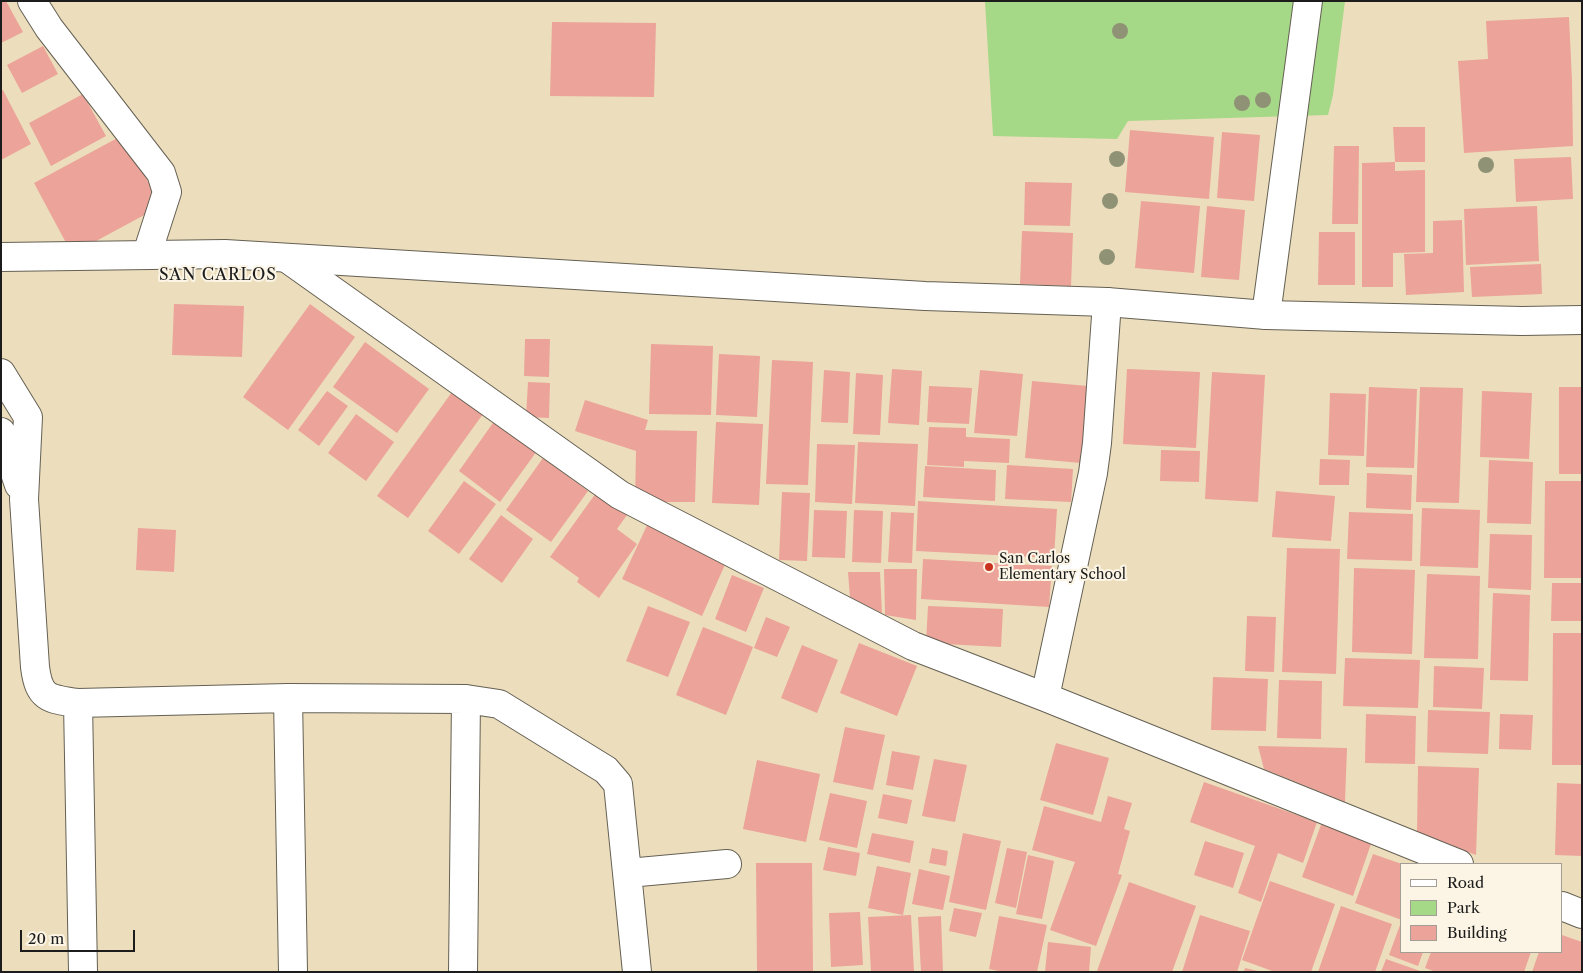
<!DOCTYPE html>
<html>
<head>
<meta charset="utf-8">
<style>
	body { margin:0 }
	#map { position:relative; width:1583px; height:973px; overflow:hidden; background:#ecdebc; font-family:"Libre Caslon Text",serif }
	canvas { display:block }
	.frame { position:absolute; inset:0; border:2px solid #1c1c1c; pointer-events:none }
	.legend { position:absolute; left:1400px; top:863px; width:162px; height:90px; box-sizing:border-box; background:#fcf5e5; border:1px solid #a29e95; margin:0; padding:6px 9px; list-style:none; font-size:15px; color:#1c1c1c }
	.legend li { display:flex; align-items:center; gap:10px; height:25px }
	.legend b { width:25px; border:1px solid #a29e95 }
	.scale { position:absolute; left:20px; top:930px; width:115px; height:22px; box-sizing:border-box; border:2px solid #1c1c1c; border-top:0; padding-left:6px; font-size:15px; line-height:18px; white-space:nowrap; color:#1c1c1c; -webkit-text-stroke:4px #fcf5e5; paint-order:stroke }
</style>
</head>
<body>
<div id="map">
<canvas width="1583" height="973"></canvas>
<div class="frame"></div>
<ul class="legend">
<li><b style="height:6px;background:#fff"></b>Road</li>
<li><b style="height:14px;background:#a5d887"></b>Park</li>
<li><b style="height:14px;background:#eca399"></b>Building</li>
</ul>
<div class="scale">20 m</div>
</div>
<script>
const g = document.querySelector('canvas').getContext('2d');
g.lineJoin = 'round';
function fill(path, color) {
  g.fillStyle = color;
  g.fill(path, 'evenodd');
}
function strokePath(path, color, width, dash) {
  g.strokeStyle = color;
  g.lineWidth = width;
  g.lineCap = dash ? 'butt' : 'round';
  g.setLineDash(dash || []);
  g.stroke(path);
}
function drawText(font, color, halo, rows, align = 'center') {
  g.font = font + ' "Libre Caslon Text",serif';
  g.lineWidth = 4;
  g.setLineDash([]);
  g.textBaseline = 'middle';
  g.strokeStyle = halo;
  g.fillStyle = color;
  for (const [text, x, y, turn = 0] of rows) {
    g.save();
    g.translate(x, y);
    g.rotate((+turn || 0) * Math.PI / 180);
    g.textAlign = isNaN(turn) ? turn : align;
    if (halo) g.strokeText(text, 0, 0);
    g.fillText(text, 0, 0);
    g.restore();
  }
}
const green = new Path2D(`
	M985 1H1345L1333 95 1328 115 1128 121 1117 139 993 136Z`);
const building = new Path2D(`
	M1 1H6L23 32 1 43Z
	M1569 17 1572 81 1573 146 1464 153 1458 61 1488 59 1486 21Z
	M552 22 656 23 654 97 550 96Z
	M43 46 58 74 22 93 7 65Z
	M3 90 31 144 1 160V91Z
	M83 94 106 136 51 166 29 123Z
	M1393 127H1425V162H1395Z
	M1130 130 1214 137 1209 199 1125 192Z
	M1222 132 1260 135 1254 201 1217 198Z
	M123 135 161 206 72 254 34 183Z
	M1334 146H1359L1358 224H1332Z
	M1571 157 1573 199 1516 202 1514 159Z
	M1395 162V171L1425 170V252L1393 253V287H1362V163Z
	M1025 182 1072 183 1070 226 1024 225Z
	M1141 201 1200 206 1194 273 1135 268Z
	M1207 206 1245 210 1239 280 1201 277Z
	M1537 206 1539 261 1466 265 1464 209Z
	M1462 220 1464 292 1406 295 1404 254 1433 253V221Z
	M1022 231 1073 233 1071 286 1020 284Z
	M1319 232H1355V285H1318Z
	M1541 264 1542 294 1472 297 1470 267Z
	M174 304 244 306 242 357 172 355Z
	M310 304 355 337 288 430 243 397Z
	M525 339H550L549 377 524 376Z
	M365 342 429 389 397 433 333 387Z
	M651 344 713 346 711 415 649 414Z
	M719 354 760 356 757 417 716 415Z
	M772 360 813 362 808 485 766 484Z
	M892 369 922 371 919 425 888 423Z
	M1127 369 1200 372 1196 448 1123 444Z
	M824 370 850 372 848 423 821 422Z
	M980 370 1023 374 1017 436 974 433Z
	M1212 372 1265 375 1258 502 1205 499Z
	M856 373 883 375 880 435 853 434Z
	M1032 381 1088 386 1081 463 1025 458Z
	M528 382 550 383 549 418 526 417Z
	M929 386 972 388 969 424 927 422Z
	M1369 387 1417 389 1414 468 1366 467Z
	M1420 387 1463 388 1459 503 1416 502Z
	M1559 387H1582V474H1559Z
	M327 391 348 406 319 446 298 430Z
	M1482 391 1532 393 1529 459 1480 457Z
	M452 392 483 414 408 518 377 496Z
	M1330 393 1366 394 1364 456 1328 455Z
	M585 400 648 420 645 430 697 431 695 502H635L636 451 575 431Z
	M356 414 394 442 366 481 328 453Z
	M495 420 537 451 500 502 459 471Z
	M716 422 763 424 759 505 712 503Z
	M929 427 966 428V437L1010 439 1009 463 964 461V467L927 465Z
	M858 442 918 444 915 506 855 503Z
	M817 444 855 445 852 504 815 502Z
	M1161 450 1200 451 1199 482 1160 481Z
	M543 458 588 491 551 542 506 510Z
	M1320 459 1350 460 1349 485H1319Z
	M1489 460 1533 462 1531 524 1487 523Z
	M1007 465 1073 469 1071 502 1005 499Z
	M925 466 996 470 995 501 923 497Z
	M1367 473 1412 475 1411 510 1366 508Z
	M464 481 496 504 459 554 428 531Z
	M1545 481H1582V578H1544Z
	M1276 491 1335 496 1331 541 1272 537Z
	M782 492 810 493 807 561 779 560Z
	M596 493 627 515 617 529 637 544 599 598 577 582 579 578 550 557Z
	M918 501 1057 509 1054 558 916 551Z
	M1422 508 1480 510 1478 568 1420 566Z
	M814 510 847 511 845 558 812 557Z
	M854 510 883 511 881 563 852 562Z
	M891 512 914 513 912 563 888 562Z
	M1349 512 1413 514 1412 561 1347 559Z
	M501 515 533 539 502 583 469 559Z
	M649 521 728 558 702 616 622 579Z
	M138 528 176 530 174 572 136 570Z
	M1490 534 1532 535 1531 590 1488 588Z
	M1287 548 1340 549 1336 674 1282 672Z
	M923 559 1052 566 1049 607 921 599Z
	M1354 568 1415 570 1412 654 1352 652Z
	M884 569H917L916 620 885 615Z
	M848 572H880L882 613 850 598Z
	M1427 574 1480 576 1478 659 1424 658Z
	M732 575 764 588 746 632 715 619Z
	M1552 583H1582V621H1551Z
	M1493 593 1530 595 1528 681 1490 680Z
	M648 606 690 622 668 677 626 661Z
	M928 606 1003 609 1001 647 926 643Z
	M1247 616 1276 617 1274 672 1245 671Z
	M766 617 790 627 777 657 754 648Z
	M703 627 753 647 726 715 676 695Z
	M1553 633H1582V765H1552Z
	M859 643 917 666 897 716 840 693Z
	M802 645 838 660 817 713 781 698Z
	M1345 658 1420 660 1418 708 1343 706Z
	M1434 666 1484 668 1482 709 1433 707Z
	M1213 677 1268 679 1266 731 1211 730Z
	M1279 680 1322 681 1321 739 1277 738Z
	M1428 710 1490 712 1488 754 1427 752Z
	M1366 714 1416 716 1415 764 1365 763Z
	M1500 714 1533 715 1531 750 1499 749Z
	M845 727 885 735 873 790 833 782Z
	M1056 743 1109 758 1093 815 1040 800Z
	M1258 746 1347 748 1345 802 1264 769Z
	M892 751 920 756 913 790 886 785Z
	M934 759 967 765 955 822 922 816Z
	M757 760 820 774 806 842 743 829Z
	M1418 766 1479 768 1476 855 1417 833Z
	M1204 782 1317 822 1303 863 1278 853 1261 902 1238 893 1255 846 1190 822Z
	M1557 783 1582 784V856L1555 855Z
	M830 793 867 801 857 848 819 840Z
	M883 794 912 800 907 824 878 818Z
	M1108 796 1132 803 1124 829 1130 831 1118 874 1122 875 1096 946 1050 930 1075 862 1032 850 1044 806 1101 822Z
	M1322 822 1372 841 1353 896 1302 877Z
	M872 833 914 841 910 863 867 854Z
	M963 833 1001 841 986 910 949 902Z
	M1205 841 1244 853 1233 888 1194 875Z
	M828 847 860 853 856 876 823 870Z
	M932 848 948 851 946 866 929 863Z
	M1007 848 1027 852 1016 908 995 903Z
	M1373 854 1402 864V920L1355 903Z
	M1028 855 1054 861 1042 919 1016 914Z
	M756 863H812L813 972H757Z
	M877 866 911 873 903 915 868 908Z
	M919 869 950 876 943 910 912 904Z
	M1270 881 1335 904 1311 972H1275L1242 960Z
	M1129 882 1196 906 1172 972 1097 971Z
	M1341 906 1392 924 1375 972H1318Z
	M954 908 982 913 976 937 949 931Z
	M860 912 863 965 831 967 829 913Z
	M911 915 914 972H871L868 917Z
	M1200 915 1250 931 1237 972H1182Z
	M941 916 943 972H921L918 917Z
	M999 916 1047 925 1037 972H1003L989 969Z
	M1400 925H1402V952H1423L1418 966 1389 955Z
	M1562 935 1582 942V972H1532L1539 952H1562Z
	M1048 942 1091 947 1089 972H1045Z
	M1431 952H1531L1524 972H1436L1425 968Z
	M1386 959 1420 971V972H1381Z
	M1245 968 1258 971V972H1244Z`);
const street = new Path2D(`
	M32 1 49 28 161 173 167 192 147 254
	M288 259 620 495 913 646 1045 697 1459 864
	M1266 315 1308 1
	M1 373 28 417 24 499 35 667C39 698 48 699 78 703L288 698 466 699 499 704 606 770 618 784 637 972
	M1 432 19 485
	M1045 697 1093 473 1097 443 1107 302
	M288 698 293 972
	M78 703 83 972
	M628 873 727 864
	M1562 906 1582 914
	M463 972 466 699`);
const secondary = new Path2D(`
	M1 257 225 254 925 296 1107 302 1266 315 1522 321 1582 320`);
const trees = [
	[1120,31],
	[1263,100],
	[1242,103],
	[1117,159],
	[1486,165],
	[1110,201],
	[1107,257]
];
const markers = [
	[989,567,5,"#c8321e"]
];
const poiNames = [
	["San Carlos",999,559],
	["Elementary School",999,575]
];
const quarterNames = [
	["SAN CARLOS",218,275]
];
fill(green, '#a5d887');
fill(building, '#eca399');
strokePath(street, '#656054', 30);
strokePath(secondary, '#656054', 30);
strokePath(street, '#fff', 28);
strokePath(secondary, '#fff', 28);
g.fillStyle = '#909276';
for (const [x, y] of trees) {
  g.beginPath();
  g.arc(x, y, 8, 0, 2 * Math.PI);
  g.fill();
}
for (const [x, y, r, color] of markers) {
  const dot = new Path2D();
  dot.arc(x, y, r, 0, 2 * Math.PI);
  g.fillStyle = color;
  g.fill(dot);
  strokePath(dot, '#fcf5e5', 2);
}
drawText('14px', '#1c1c1c', '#fcf5e5', poiNames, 'left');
g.letterSpacing = '1px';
drawText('16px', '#1c1c1c', '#fcf5e5', quarterNames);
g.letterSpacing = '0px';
</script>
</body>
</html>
